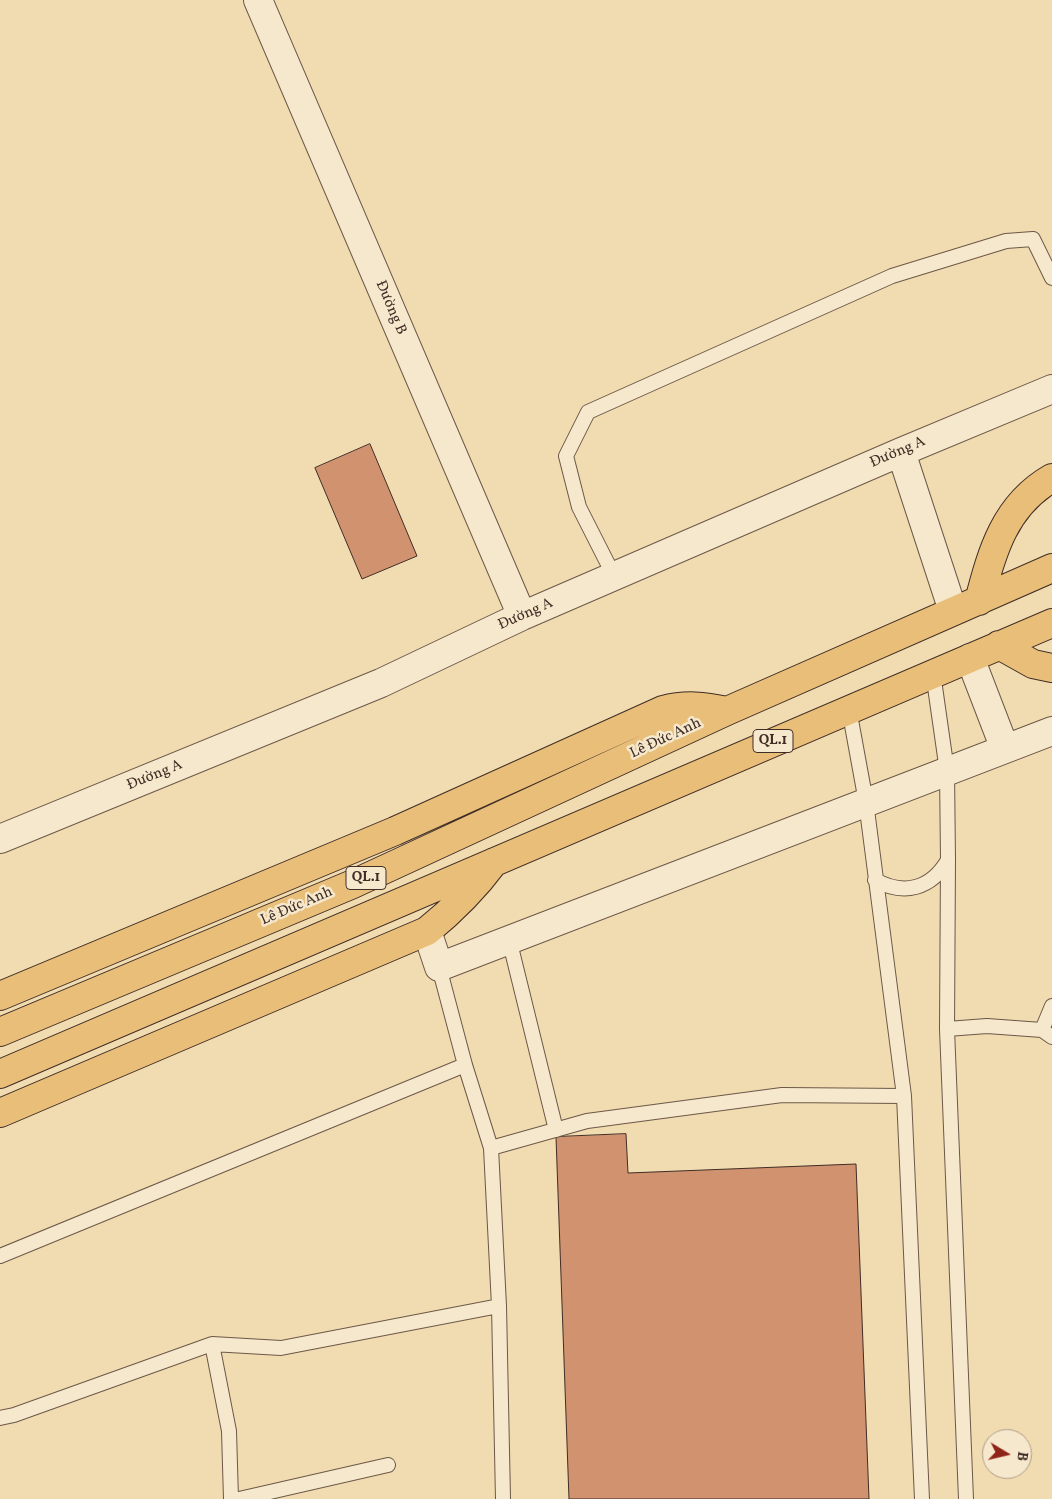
<!DOCTYPE html>
<html>
<head>
<meta charset="utf-8">
<style>
	body { margin:0 }
	#map { position:relative; width:1052px; height:1499px; overflow:hidden; background:#f1dbb0; font-family:Vollkorn,serif }
	canvas { display:block }
	.north { position:absolute; left:982px; top:1429px; width:50px; height:50px; box-sizing:border-box; background:#f6e8cc; border:1px solid #ad9d8a; border-radius:50%; rotate:99deg; font-size:14px; font-weight:700; line-height:20px; text-align:center; color:#402d26 }
	.north::after { content:''; display:block; margin:auto; width:18px; height:22px; background:#8f2418; clip-path:polygon(50% 0,100% 100%,50% 72%,0 100%) }
</style>
</head>
<body>
<div id="map">
<canvas width="1052" height="1499"></canvas>
<div class="north">B</div>
</div>
<script>
const g = document.querySelector('canvas').getContext('2d');
g.lineJoin = 'round';
function fill(path, color) {
  g.fillStyle = color;
  g.fill(path, 'evenodd');
}
function strokePath(path, color, width, dash) {
  g.strokeStyle = color;
  g.lineWidth = width;
  g.lineCap = dash ? 'butt' : 'round';
  g.setLineDash(dash || []);
  g.stroke(path);
}
function drawText(font, color, halo, rows, align = 'center') {
  g.font = font + ' Vollkorn,serif';
  g.lineWidth = 5;
  g.setLineDash([]);
  g.textBaseline = 'middle';
  g.strokeStyle = halo;
  g.fillStyle = color;
  for (const [text, x, y, turn = 0] of rows) {
    g.save();
    g.translate(x, y);
    g.rotate((+turn || 0) * Math.PI / 180);
    g.textAlign = isNaN(turn) ? turn : align;
    if (halo) g.strokeText(text, 0, 0);
    g.fillText(text, 0, 0);
    g.restore();
  }
}
const building = new Path2D(`
	M370 444 417 556 362 579 315 468Z
	M626 1134 628 1173 856 1164 869 1499H569L556 1137Z`);
const service = new Path2D(`
	M614 576 579 507 566 456 588 412 892 276 1006 241 1033 239 1052 278
	M933 673 947 771 948 860 947 1029 966 1499
	M849 709 866 802 904 1096 922 1499
	M875 880C904 896 931 889 948 860
	M509 939 556 1130
	M439 967 465 1065 491 1148 499 1306 503 1499
	M947 1029 987 1026 1042 1030 1052 1037
	M1042 1030 1052 1006
	M491 1148 587 1121 782 1095 904 1096
	M0 1256 465 1065
	M212 1344 229 1431 231 1499
	M0 1418 14 1415 212 1344 281 1348 499 1306
	M239 1499 388 1465`);
const minor = new Path2D(`
	M258 0 522 616
	M901 452 953 611
	M970 658 1005 749
	M0 839 381 683 522 616 901 452 1052 389
	M427 931 439 967 1052 731`);
const trunk = new Path2D(`
	M979 601C992 551 1005 505 1052 478
	M999 645 1033 664 1052 668
	M0 996 395 831 663 710C686 704 704 706 727 711
	M0 1032 353 884 727 711 1052 568
	M0 1074 1052 623
	M0 1113 427 931C453 910 474 889 494 862`);
const shields = [
	[773,741,40],
	[366,878,40]
];
const shieldNames = [
	["QL.1",773,741],
	["QL.1",366,878]
];
const streetNames = [
	["Đường B",390,308,67],
	["Đường A",898,453,-23],
	["Đường A",526,615,-24],
	["Lê Đức Anh",666,739,-25],
	["Đường A",155,776,-22],
	["Lê Đức Anh",297,907,-23]
];
fill(building, '#d1926f');
strokePath(building, '#402d26', 1);
strokePath(service, '#6c5848', 16);
strokePath(minor, '#6c5848', 30);
strokePath(trunk, '#402d26', 30);
strokePath(service, '#f6e8cc', 14);
strokePath(minor, '#f6e8cc', 28);
strokePath(trunk, '#e8be78', 28);
for (const [x, y, w] of shields) {
  const box = new Path2D();
  box.roundRect(x - w / 2, y - 11.5, w, 23, 4);
  g.fillStyle = '#f6e8cc';
  g.fill(box);
  strokePath(box, '#402d26', 1);
}
drawText('bold 14px', '#402d26', null, shieldNames);
drawText('15px', '#402d26', '#f6e8cc', streetNames);
</script>
</body>
</html>
